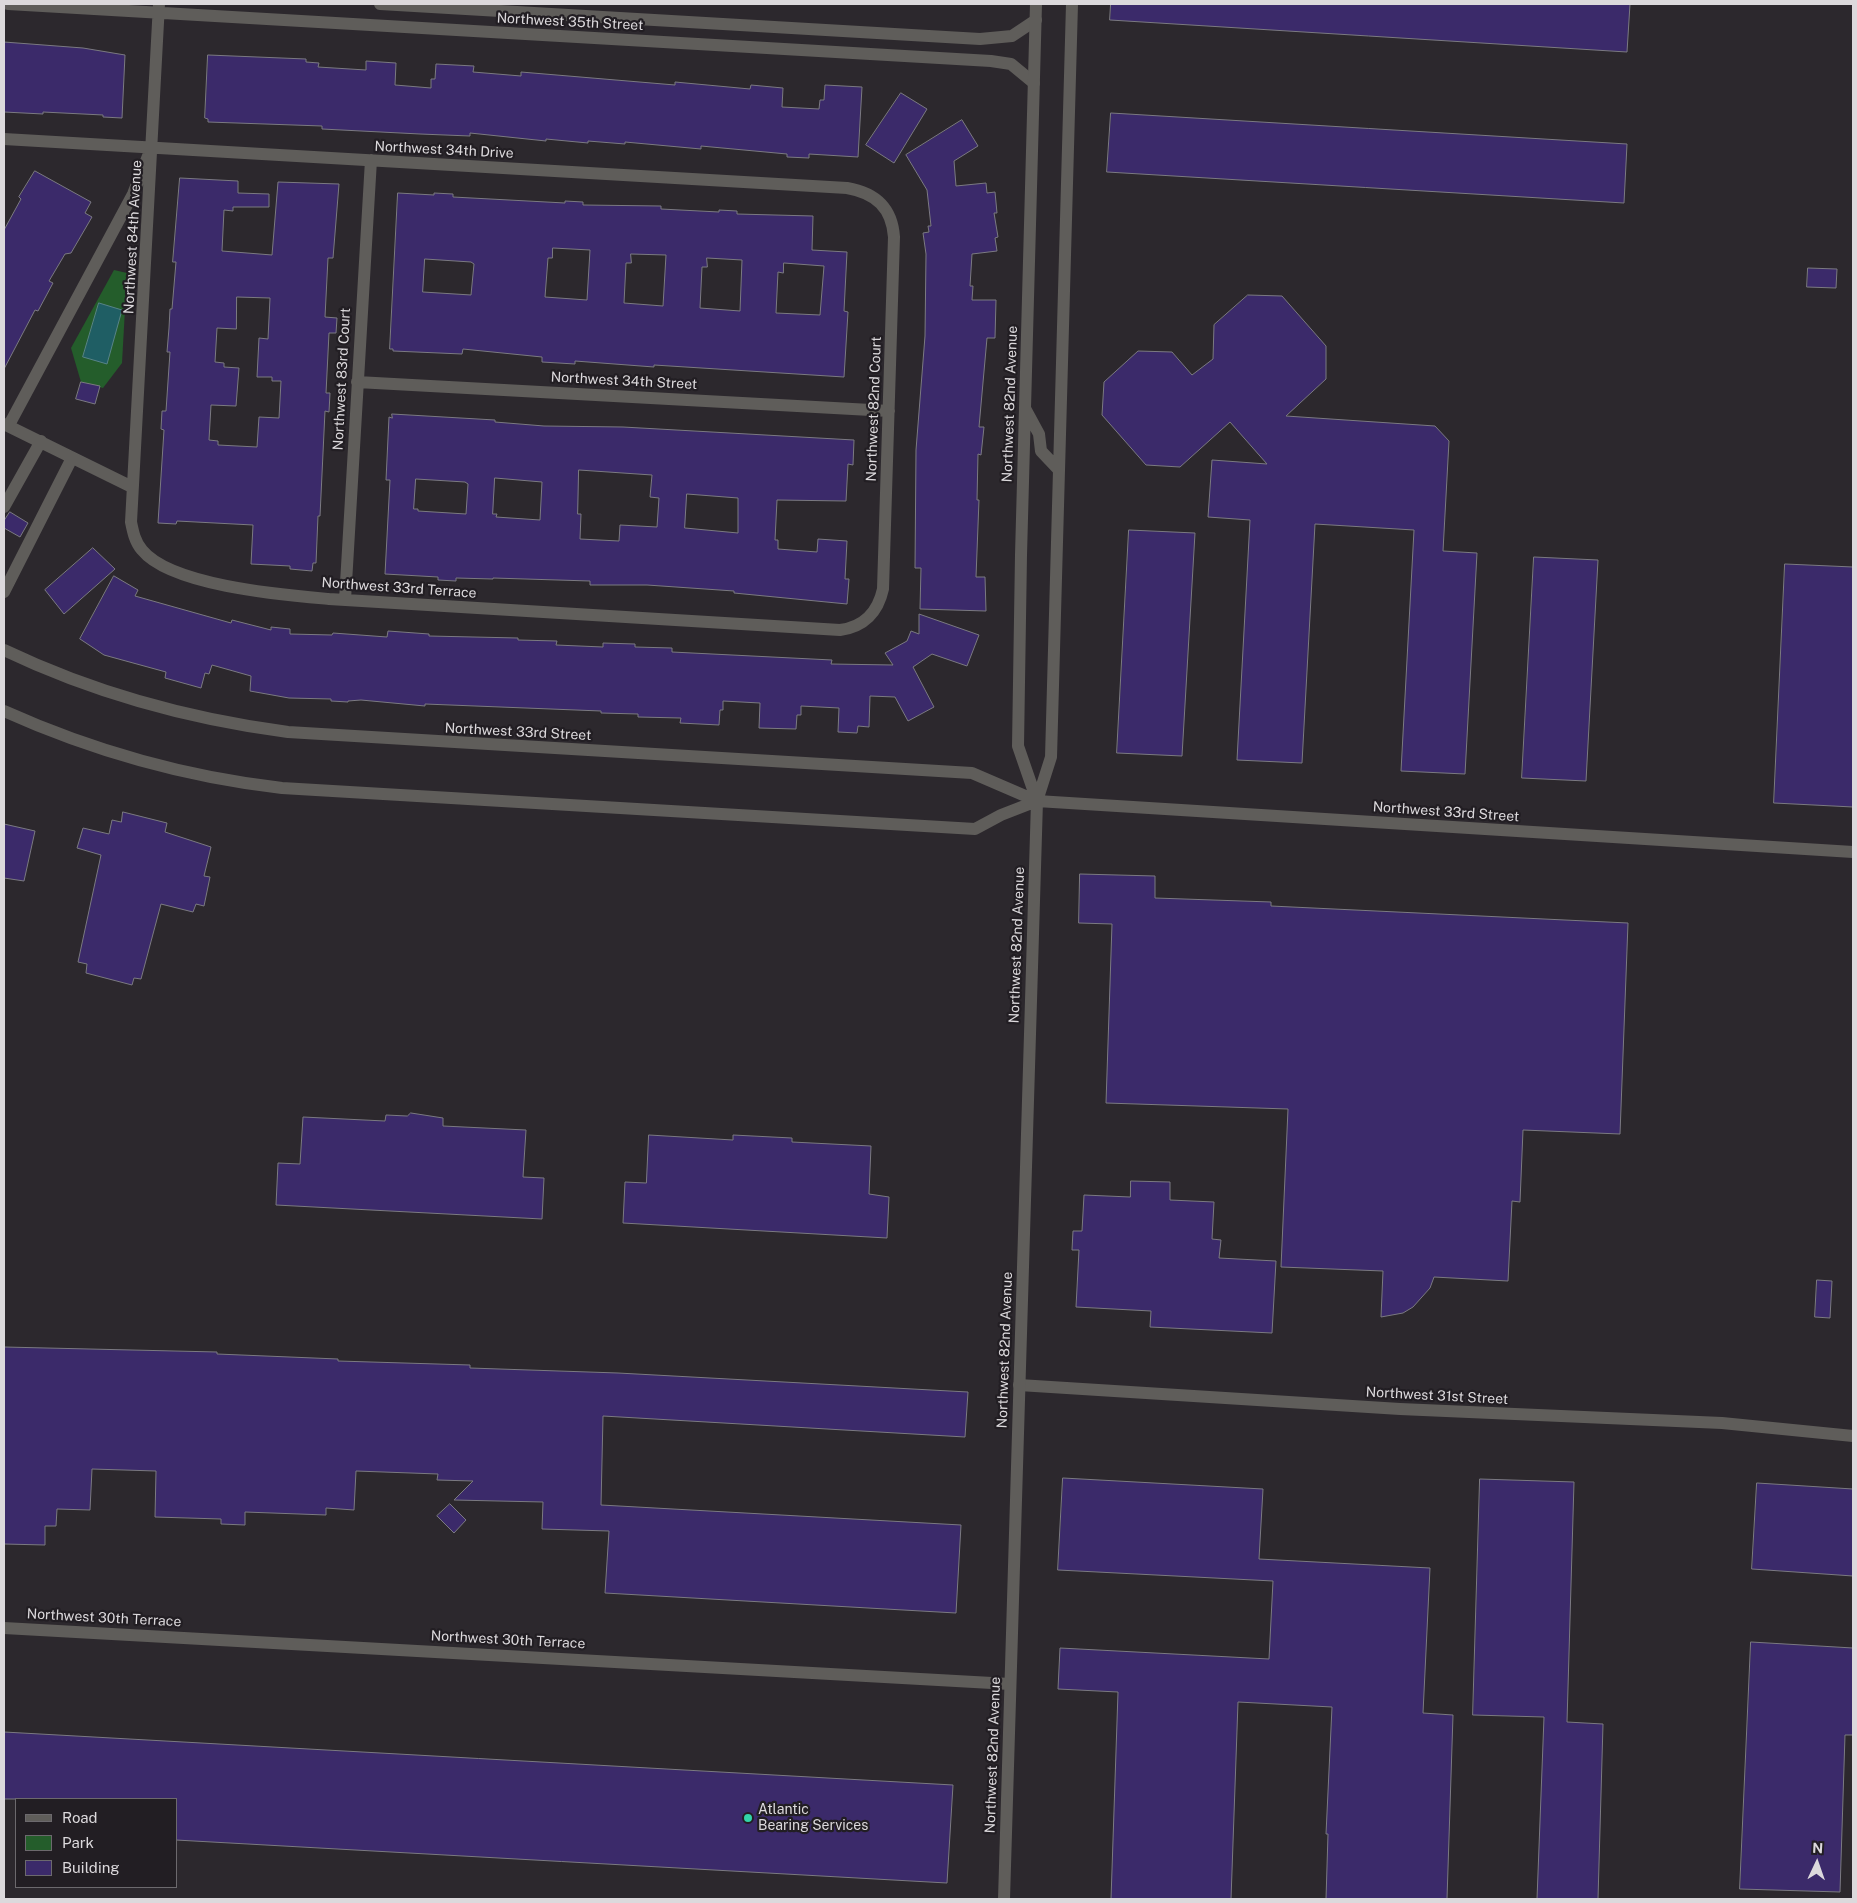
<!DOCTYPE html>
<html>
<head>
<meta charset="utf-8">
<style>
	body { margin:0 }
	#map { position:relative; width:1857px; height:1903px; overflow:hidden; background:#2c282d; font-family:"Public Sans",sans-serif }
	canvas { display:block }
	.frame { position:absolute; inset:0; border:5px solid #dcd9dc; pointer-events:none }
	.legend { position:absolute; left:15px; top:1798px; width:162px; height:90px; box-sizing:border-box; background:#221e23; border:1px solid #6c696d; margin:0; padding:6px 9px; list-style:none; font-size:15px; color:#dcd9dc }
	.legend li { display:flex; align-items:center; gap:10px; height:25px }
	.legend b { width:25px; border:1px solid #6c696d }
	.north { position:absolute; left:1792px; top:1838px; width:50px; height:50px; -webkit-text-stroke:4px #221e23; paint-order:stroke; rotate:3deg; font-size:14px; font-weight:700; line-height:20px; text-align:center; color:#dcd9dc }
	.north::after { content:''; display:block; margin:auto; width:18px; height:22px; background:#dcd9dc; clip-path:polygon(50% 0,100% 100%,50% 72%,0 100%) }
</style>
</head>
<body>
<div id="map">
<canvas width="1857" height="1903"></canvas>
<div class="frame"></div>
<ul class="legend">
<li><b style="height:6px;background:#5f5d5a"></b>Road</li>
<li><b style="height:14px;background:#245d2b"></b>Park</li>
<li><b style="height:14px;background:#3b2a6a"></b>Building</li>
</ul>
<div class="north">N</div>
</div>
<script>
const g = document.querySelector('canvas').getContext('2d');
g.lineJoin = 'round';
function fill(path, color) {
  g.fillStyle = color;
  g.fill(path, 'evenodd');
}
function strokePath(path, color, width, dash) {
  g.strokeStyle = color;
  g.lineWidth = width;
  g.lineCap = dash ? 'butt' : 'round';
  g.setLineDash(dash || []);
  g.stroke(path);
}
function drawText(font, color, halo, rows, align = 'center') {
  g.font = font + ' "Public Sans",sans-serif';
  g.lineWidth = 4.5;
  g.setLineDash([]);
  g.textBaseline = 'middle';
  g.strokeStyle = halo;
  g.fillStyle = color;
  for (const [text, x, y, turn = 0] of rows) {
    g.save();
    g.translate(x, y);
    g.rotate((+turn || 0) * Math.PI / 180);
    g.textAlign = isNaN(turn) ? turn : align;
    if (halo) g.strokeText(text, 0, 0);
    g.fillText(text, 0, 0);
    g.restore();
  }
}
const green = new Path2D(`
	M114 270 127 273 122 363 103 388 81 382 71 348Z`);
const water = new Path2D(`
	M99 303 122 310 107 364 83 357Z`);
const building = new Path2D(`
	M1111 4H1630L1627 52 1110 20Z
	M4 42 83 48 125 55 122 118 103 117V115L43 112V114L4 112Z
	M208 55 306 59V62L319 63 318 67 366 70V61L396 63 395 85 431 88V79H435L436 64 474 66 473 72 521 76V72L675 85V82L750 89 751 85 783 88 782 107 819 109 820 100H824L825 85 862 87 858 157 809 154V158L787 157V154L701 146V149L625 142V144L588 141V143L546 139V141L470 133V136L420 134 322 129V126L208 122V119L205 118Z
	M901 93 927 109 894 163 866 145Z
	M1111 113 1627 144 1624 203 1107 172Z
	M962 120 978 146 954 161 956 186 986 183 987 193 995 192 997 213H994L998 237 995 238 997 251 972 254 970 286H973L972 300H996L995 338H987L979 427H984L981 455 978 454 977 500H979L976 577H985L986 611 920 609 921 568H915L916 450 925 336 926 254 923 233 929 232 928 226H931L927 190 906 155Z
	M35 171 91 202 85 213 92 217 71 253 65 254 49 281 53 283 38 311 35 310 4 369V230L21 199 19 197Z
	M180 178 238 181V193L269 194V207H233V211L224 210 222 251 272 255 278 182 339 184 333 258H328L325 317 337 318 336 333H329L326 393H330L329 412 325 411 320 516H318L316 563H313L312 571 290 569V566L251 564 253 525 177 521 176 524 158 523 164 430 161 429 162 411H166L170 352H167L169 328 170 309H172L176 262H173ZM237 297 270 298 268 339 259 338 257 377H272V381H281L279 418 259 417 257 447 218 445V441L209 440 211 405 236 406 239 368 224 367V363L215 362 217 328 236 329Z
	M398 193 434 195V193L453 194V197L565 203V201L583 202V205L661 206V209L719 212V210L737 211V214L813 216 812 250 847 252 844 311 848 312 844 377 654 365V367L575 361V364L542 362V357L463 349 462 354 393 351V349H390ZM553 248 590 250 587 300 545 297 548 258H552ZM631 254 666 255 663 306 624 303 626 263H631ZM707 258 742 260 740 311 700 308 702 267H707ZM425 259 471 262 474 264 471 295 423 292ZM784 263 824 266 820 315 776 313 778 272 783 273Z
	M1808 268 1837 269 1836 288 1807 287Z
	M1248 295 1282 296 1326 346V379L1286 416 1435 426 1449 441 1443 551 1477 553 1465 774 1401 771 1414 530 1315 524 1302 763 1237 760 1250 520 1208 517 1212 460 1267 464 1230 422 1180 467 1146 465 1102 415 1104 382 1138 351 1172 352 1192 375 1213 359 1214 325Z
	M81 382 100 386 95 404 76 399Z
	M392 414 495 420V422L544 426 623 427 854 440 853 465 848 464 846 501 777 500 775 540H778V549L817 552 818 539 847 541 845 579H849L847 604 734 593V591L647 585H590V581L493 578V579L456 578V581L438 580V577L385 574 390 480H386L389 417 392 418ZM579 470 652 475 650 497 659 498 657 527 620 525 619 541 580 539 581 514H578ZM495 478 542 482 540 520 496 517 497 514H493ZM416 479 465 482 468 484 466 514 418 511V509H414ZM687 494 738 498V533L685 528Z
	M10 512 28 523 20 537 4 528V521Z
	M1129 530 1195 533 1182 756 1117 753Z
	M93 548 115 569 64 614 45 590Z
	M1534 557 1598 560 1586 781 1522 778Z
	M1785 564 1853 567V807L1774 803Z
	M114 576 138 590 135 596 231 623 232 620 271 630V627L290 629V634L332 635 333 633 387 637 388 631 429 634V636L518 638V640L557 641 556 645 603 647V643L635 644V647L672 648V652L832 660 831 664 893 665 885 653 907 641 911 631 919 634V614L979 635 967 666 932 654 913 667 934 707 908 721 895 697 870 696 869 727 858 726 857 733 838 732 839 708 801 706V715H797L796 729 759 728 760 703 723 701V710H720L719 725 680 723 681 718 638 717V714L601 713V711L425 704V706L361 700 348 701V702L331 701V699L289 698 250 691 251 676 212 665 209 674 205 673 201 688 165 678 166 672 104 655 80 639Z
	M123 812 167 823 165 832 211 847 204 876 210 877 204 906 196 904 193 912 161 904 141 979 134 978 132 985 86 973 87 964 78 962 101 855 77 848 83 828 109 834 112 820 121 822Z
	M4 824 35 831 24 881 4 878Z
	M1080 874 1155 876V898L1271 902V906L1628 923 1620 1134 1523 1130 1520 1202 1512 1201 1508 1281 1434 1277 1430 1288 1413 1307 1403 1313 1381 1317 1383 1271 1281 1267 1288 1109 1106 1103 1112 924 1079 923Z
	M411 1113 443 1118V1126L526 1130 523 1177 544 1178 542 1219 276 1205 278 1163 300 1164 303 1117 385 1121 386 1115 407 1116Z
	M649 1135 733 1140V1135L792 1138V1142L871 1146 869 1194 889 1197 887 1238 623 1223 625 1182 646 1183Z
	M1131 1181 1170 1182V1200L1214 1202 1212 1239 1221 1240 1219 1258 1276 1261 1272 1333 1150 1327 1151 1311 1076 1307 1079 1250H1072L1073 1231H1082L1084 1195 1130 1197Z
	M1817 1280 1832 1281 1830 1318 1815 1317Z
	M4 1347 217 1352V1354L338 1359V1361L470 1365V1368L618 1373 968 1392 965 1437 603 1416 601 1505 961 1525 956 1613 605 1593 609 1531 542 1529 543 1502 454 1500 473 1481 437 1480 438 1474 356 1471 354 1510 326 1508V1515L245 1512V1525L221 1524V1519L155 1517 156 1471 92 1469 90 1510 57 1509 56 1526H45V1545L4 1544Z
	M1063 1478 1263 1489 1259 1559 1430 1568 1423 1713 1453 1715 1447 1899H1326L1328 1834H1326L1332 1707 1238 1702 1231 1899H1111L1118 1692 1058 1689 1060 1648 1269 1659 1273 1581 1058 1570Z
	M1480 1479 1574 1482 1567 1722 1603 1724 1598 1899H1537L1544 1717 1473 1715Z
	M1757 1483 1853 1489V1576L1752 1569Z
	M450 1504 466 1520 454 1533 437 1516Z
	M1751 1642 1853 1648V1735H1845L1840 1892 1740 1889Z
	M4 1732 953 1785 947 1883 176 1840V1799H4Z`);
const minor = new Path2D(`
	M8 4 991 61 1011 64 1034 83
	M380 4 980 39 1012 36 1036 20
	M4 139 847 188C876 193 892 208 894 237L883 589C878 612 864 627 840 630L329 599C284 595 171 586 142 550 135 542 133 532 131 522L159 4
	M357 382 889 411
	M4 424 132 487
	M9 425 133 194 148 156
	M4 507 41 441
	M4 592 72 458
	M345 600 371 160
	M1019 1385 1400 1409 1722 1423 1853 1436`);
const tertiary = new Path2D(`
	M1036 4 1021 555 1018 746 1037 801
	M1026 410 1039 434 1041 451 1059 470
	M4 650C94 693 189 719 288 732L972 773 1037 801 1853 852
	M4 711C93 751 186 777 282 788L975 829 1001 815 1037 801
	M4 1628 1010 1684
	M1004 1899 1037 801 1051 757 1072 4`);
const markers = [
	[748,1818,5,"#32d4a9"]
];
const streetNames = [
	["Northwest 35th Street",570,22,3],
	["Northwest 34th Drive",444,150,3],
	["Northwest 84th Avenue",133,237,-87],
	["Northwest 83rd Court",342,379,-87],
	["Northwest 34th Street",624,381,3],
	["Northwest 82nd Avenue",1010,404,-88],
	["Northwest 82nd Court",874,409,-88],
	["Northwest 33rd Terrace",399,588,4],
	["Northwest 33rd Street",518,732,3],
	["Northwest 33rd Street",1446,812,4],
	["Northwest 82nd Avenue",1017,945,-88],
	["Northwest 82nd Avenue",1005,1350,-88],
	["Northwest 31st Street",1437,1396,3],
	["Northwest 30th Terrace",104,1618,3],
	["Northwest 30th Terrace",508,1640,3],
	["Northwest 82nd Avenue",993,1755,-88]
];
const poiNames = [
	["Atlantic",758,1810],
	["Bearing Services",758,1826]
];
fill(green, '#245d2b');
fill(water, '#1f5e64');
strokePath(water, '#588388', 1);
fill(building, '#3b2a6a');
strokePath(building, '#7b7a81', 1);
strokePath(minor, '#5f5d5a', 12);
strokePath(tertiary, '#5f5d5a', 12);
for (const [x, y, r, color] of markers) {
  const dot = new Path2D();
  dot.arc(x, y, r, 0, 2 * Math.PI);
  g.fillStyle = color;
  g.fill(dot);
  strokePath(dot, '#221e23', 2);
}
drawText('14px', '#dcd9dc', '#221e23', streetNames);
drawText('14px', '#dcd9dc', '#221e23', poiNames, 'left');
</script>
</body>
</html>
